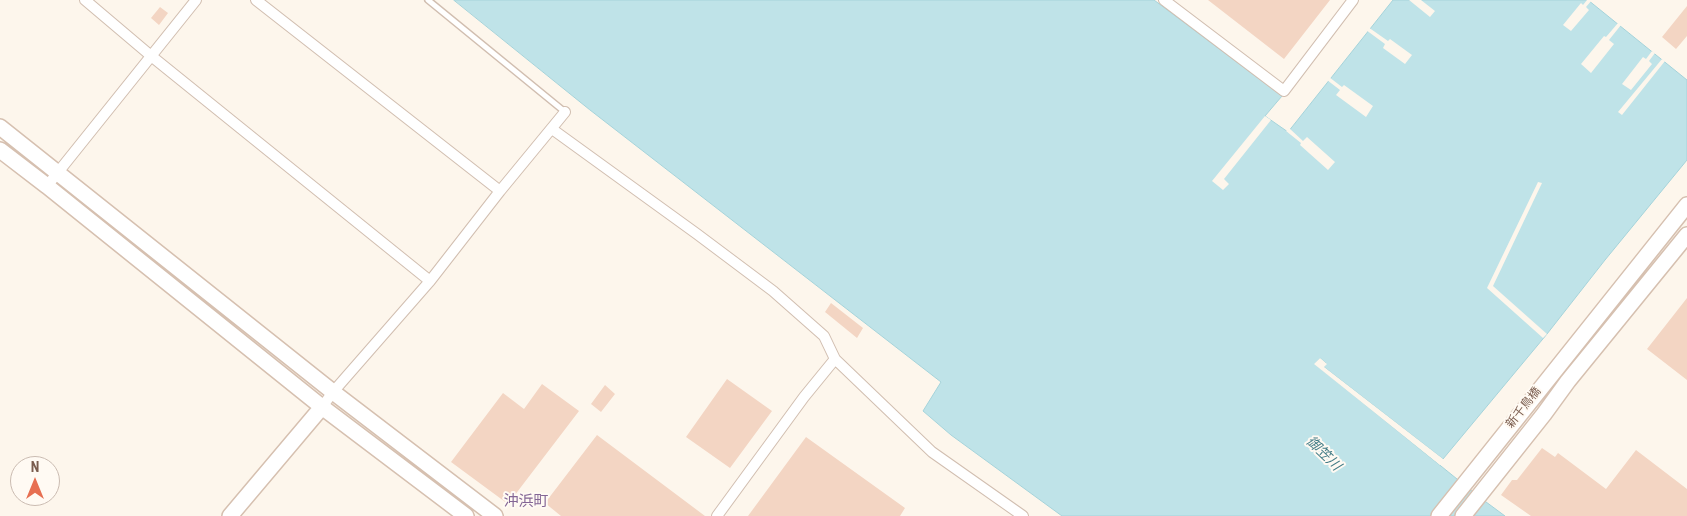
<!DOCTYPE html>
<html>
<head>
<meta charset="utf-8">
<style>
	body { margin:0 }
	#map { position:relative; width:1687px; height:516px; overflow:hidden; background:#fdf6ec; font-family:"Roboto Condensed",sans-serif }
	canvas { display:block }
	.north { position:absolute; left:10px; top:456px; width:50px; height:50px; box-sizing:border-box; background:#fffaf3; border:1px solid #cabbb1; border-radius:50%; rotate:0deg; font-size:14px; font-weight:700; line-height:20px; text-align:center; color:#7a5c4d }
	.north::after { content:''; display:block; margin:auto; width:18px; height:22px; background:#e76f51; clip-path:polygon(50% 0,100% 100%,50% 72%,0 100%) }
</style>
</head>
<body>
<div id="map">
<canvas width="1687" height="516"></canvas>
<div class="north">N</div>
</div>
<script>
const g = document.querySelector('canvas').getContext('2d');
g.lineJoin = 'round';
function fill(path, color) {
  g.fillStyle = color;
  g.fill(path, 'evenodd');
}
function strokePath(path, color, width, dash) {
  g.strokeStyle = color;
  g.lineWidth = width;
  g.lineCap = dash ? 'butt' : 'round';
  g.setLineDash(dash || []);
  g.stroke(path);
}
function drawText(font, color, halo, rows, align = 'center') {
  g.font = font + ' "Roboto Condensed","Noto Sans JP",sans-serif';
  g.lineWidth = 4;
  g.setLineDash([]);
  g.textBaseline = 'middle';
  g.strokeStyle = halo;
  g.fillStyle = color;
  for (const [text, x, y, turn = 0] of rows) {
    g.save();
    g.translate(x, y);
    g.rotate((+turn || 0) * Math.PI / 180);
    g.textAlign = isNaN(turn) ? turn : align;
    if (halo) g.strokeText(text, 0, 0);
    g.fillText(text, 0, 0);
    g.restore();
  }
}
const water = new Path2D(`
	M454 0H1154L1282 96 1265 116 1288 132 1393 0H1588L1687 80V160L1605 260 1547 334 1443 459 1324 367 1326 363 1320 358 1315 364 1478 496 1505 516H1062L951 435 923 411 941 382 590 110Z`);
const pier = new Path2D(`
	M1409 0H1421L1435 11 1430 17Z
	M1587 0H1592L1586 7 1589 10 1571 31 1563 25 1581 3 1583 5Z
	M1618 23 1621 25 1609 40 1614 44 1591 73 1581 64 1604 36 1606 37Z
	M1368 27 1388 41 1390 39 1412 55 1405 64 1383 48 1385 44 1366 30Z
	M1652 51 1655 53 1649 61 1652 64 1631 90 1622 84 1643 57 1646 59Z
	M1662 59 1665 61 1622 115 1618 112Z
	M1329 77 1342 87 1344 85 1373 106 1366 117 1336 95 1340 90 1327 80Z
	M1265 116 1271 120 1224 179 1229 184 1223 190 1212 181Z
	M1289 128 1303 141 1307 137 1335 162 1328 170 1300 145 1301 143 1286 131Z
	M1538 182 1542 183 1493 286 1547 334 1543 338 1487 288Z
	M1320 358 1327 364 1324 367 1443 459 1442 462 1374 409 1441 463 1440 465 1314 364Z`);
const building = new Path2D(`
	M1208 0H1330L1284 59Z
	M1687 6V36L1676 49 1662 37Z
	M160 7 168 13 159 25 151 18Z
	M1687 298V380L1647 349Z
	M831 303 863 328 857 338 825 312Z
	M727 379 772 411 730 468 686 437Z
	M542 384 579 411 508 504 451 462 503 393 524 409Z
	M605 385 615 394 601 412 591 404Z
	M597 435 705 516H561L545 503Z
	M806 437 905 508 900 516H748Z
	M1542 448 1555 457 1558 453 1606 489 1636 450 1687 489V516H1531L1501 495 1512 480H1517Z`);
const lane = new Path2D(`
	M428 0 565 112`);
const street = new Path2D(`
	M85 0 150 55 430 281
	M256 0 500 191
	M1164 0 1284 91 1353 0
	M552 129 697 234 773 291 824 336 835 359 932 452 1023 516
	M47 186 196 0
	M322 407 333 392 430 281 500 191 565 112
	M717 516 804 397 835 359`);
const secondary = new Path2D(`
	M0 127 333 392 495 516
	M0 150 47 186 322 407 466 516
	M230 516 322 407
	M1439 516 1687 205
	M1463 516 1544 414 1568 381 1687 235`);
const streetNames = [
	["新千鳥橋",1524,408,-52]
];
const waterNames = [
	["御笠川",1323,454,44]
];
const quarterNames = [
	["沖浜町",526,502]
];
fill(water, '#bfe3e8');
strokePath(water, '#a5d3da', 1);
fill(pier, '#fdf6ec');
fill(building, '#f3d5c3');
strokePath(lane, '#d1beb0', 8);
strokePath(street, '#d1beb0', 12);
strokePath(secondary, '#d6c0b0', 18);
strokePath(lane, '#fff', 5);
strokePath(street, '#fff', 10);
strokePath(secondary, '#fff', 15);
drawText('12px', '#7a5c4d', '#fffaf3', streetNames);
drawText('italic 14px', '#437c86', '#fffaf3', waterNames);
drawText('15px', '#846695', '#fffaf3', quarterNames);
</script>
</body>
</html>
